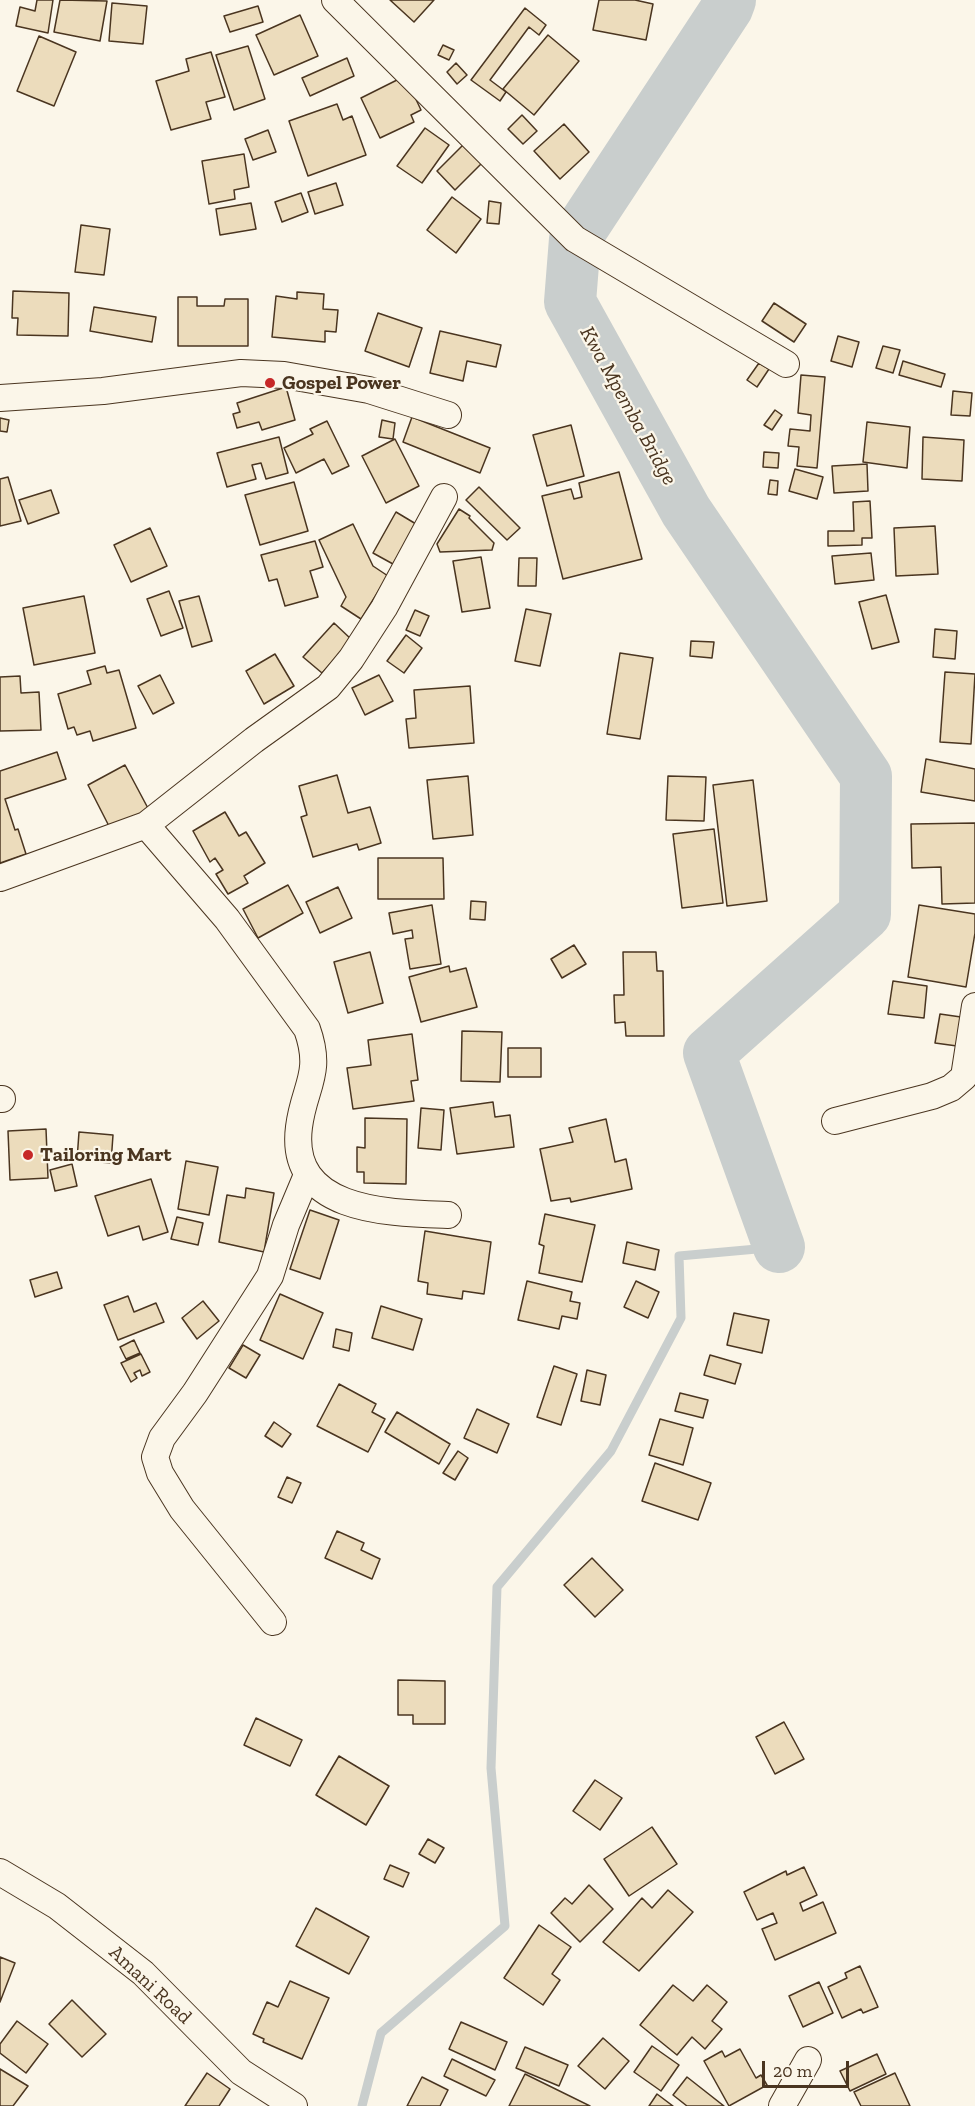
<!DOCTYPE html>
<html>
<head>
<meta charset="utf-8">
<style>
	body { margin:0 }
	#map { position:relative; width:975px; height:2106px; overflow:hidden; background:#fbf6e9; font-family:"Zilla Slab",serif }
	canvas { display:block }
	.scale { position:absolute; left:762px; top:2061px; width:87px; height:27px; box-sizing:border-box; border:3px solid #4a3520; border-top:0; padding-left:8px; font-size:18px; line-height:21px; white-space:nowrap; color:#4a3520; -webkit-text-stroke:4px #fbf6e9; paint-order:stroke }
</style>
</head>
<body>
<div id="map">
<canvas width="975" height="2106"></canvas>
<div class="scale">20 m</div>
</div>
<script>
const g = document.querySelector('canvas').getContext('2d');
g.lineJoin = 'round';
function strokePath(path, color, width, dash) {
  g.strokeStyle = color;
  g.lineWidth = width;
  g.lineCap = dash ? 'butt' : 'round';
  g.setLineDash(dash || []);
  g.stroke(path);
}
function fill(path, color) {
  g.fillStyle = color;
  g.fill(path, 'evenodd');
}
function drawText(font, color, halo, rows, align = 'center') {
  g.font = font + ' "Zilla Slab",serif';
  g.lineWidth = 4.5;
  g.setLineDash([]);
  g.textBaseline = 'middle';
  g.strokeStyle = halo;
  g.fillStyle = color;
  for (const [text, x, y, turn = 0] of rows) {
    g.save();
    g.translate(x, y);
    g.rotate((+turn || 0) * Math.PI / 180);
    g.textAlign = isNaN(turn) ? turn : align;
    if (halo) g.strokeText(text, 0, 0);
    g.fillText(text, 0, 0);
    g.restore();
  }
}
const stream = new Path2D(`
	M362 2106 381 2033 505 1926 491 1768 497 1587 611 1451 681 1318 679 1256 779 1247`);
const river = new Path2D(`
	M730 0 727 8 575 239 570 302 686 511 866 776 865 914 709 1053 779 1247`);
const building = new Path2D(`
	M37 0H53L48 33 16 26 20 7 35 11Z
	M60 0 107 1 100 41 54 32Z
	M390 0H434L414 22Z
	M599 0H635L653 4 646 40 593 30Z
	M112 3 147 6 143 44 109 41Z
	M258 6 263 22 230 32 224 16Z
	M525 8 546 25 539 35 529 27 490 80 506 92 500 101 471 80Z
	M300 15 318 56 274 75 256 35Z
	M548 35 579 61 534 115 503 89Z
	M39 36 76 52 54 106 17 91Z
	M443 45 454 50 449 60 438 55Z
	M248 46 265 99 234 110 216 55Z
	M211 52 225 97 206 102 211 119 171 130 156 81 189 71 186 59Z
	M347 58 354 76 310 96 302 78Z
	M456 63 467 75 457 84 447 72Z
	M405 76 421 110 411 115 414 122 380 138 361 98Z
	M337 104 343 120 352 116 366 155 308 176 289 121Z
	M522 115 537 131 523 144 508 129Z
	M564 124 589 152 560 179 534 151Z
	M425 128 449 145 422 183 397 166Z
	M268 130 276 152 253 160 245 139Z
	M466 142 484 161 455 190 437 171Z
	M244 154 249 187 234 190 235 199 209 204 202 161Z
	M336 183 343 205 315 214 308 192Z
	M301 193 308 212 282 222 275 202Z
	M452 197 481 219 456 253 427 230Z
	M489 201 501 203 499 224 487 223Z
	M251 203 256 229 220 235 216 209Z
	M81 225 110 229 104 275 75 272Z
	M13 291 69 293 68 336 17 335 18 318H12Z
	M297 292 324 294 323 309 338 310 336 332 325 331V342L272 337 276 296 297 299Z
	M178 297H197V306H224L225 299H248V346H178Z
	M774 303 806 324 794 342 762 321Z
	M94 307 156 317 152 342 90 331Z
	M378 313 422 328 409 367 365 351Z
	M440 331 501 345 496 367 467 361 463 381 430 373Z
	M838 336 859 342 852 367 831 361Z
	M883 346 900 350 893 373 876 368Z
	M903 361 945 374 941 387 899 375Z
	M759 363 769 369 757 387 747 380Z
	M801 375 825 377 817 468 797 466 799 447 788 446 790 429 810 431 811 415 798 413Z
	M286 387 295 420 262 430 259 422 237 428 233 414 240 412 237 403Z
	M953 391 972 393 970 416 951 415Z
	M775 410 782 415 772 430 764 425Z
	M412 417 490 448 480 473 403 442Z
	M0 418 9 420 7 432 0 431Z
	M382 420 395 423 393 439 379 437Z
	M327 421 349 466 332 474 324 459 296 473 284 448 313 434 310 429Z
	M867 422 910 427 907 468 863 462Z
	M571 425 584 476 547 486 533 435Z
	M279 437 288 473 266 479 261 463 252 465 256 479 227 487 217 453Z
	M923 437 964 440 962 481 922 479Z
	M395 439 419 486 386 503 362 456Z
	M764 452 779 453 778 468 763 467Z
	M867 464 868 491 834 493 832 466Z
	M795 469 823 477 817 499 789 491Z
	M619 472 642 559 563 579 542 496 571 489 574 499 582 497 579 483Z
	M8 477 21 521 0 526V479Z
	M770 480 778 481 777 495 768 494Z
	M294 482 308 531 260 545 245 495Z
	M479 487 520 528 507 540 466 500Z
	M51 490 59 513 28 524 19 500Z
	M870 501 872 538H862V545L828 546V531H854L853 502Z
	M459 509 470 516 469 518 494 543 492 550 440 552 437 544Z
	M396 512 416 524 393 564 373 553Z
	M353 524 373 566 388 576 361 619 341 606 346 597 319 540Z
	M935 526 938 574 896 576 894 528Z
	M150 528 167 566 131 582 114 545Z
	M315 541 323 567 310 571 318 597 285 606 277 579 269 581 261 555Z
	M871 553 874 580 835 584 832 556Z
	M481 557 490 608 462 612 453 561Z
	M519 558H537L536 586H518Z
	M169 591 183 628 161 636 147 599Z
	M886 595 899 642 872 649 859 602Z
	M84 596 95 653 34 665 23 608Z
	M199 596 212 641 192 647 179 601Z
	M526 609 551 614 540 666 515 661Z
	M415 610 429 616 420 636 406 630Z
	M334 623 352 640 322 673 303 657Z
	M935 629 957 631 955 659 933 657Z
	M406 635 422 648 404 673 387 661Z
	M691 641 714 642 712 658 690 656Z
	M620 653 653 658 640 739 607 734Z
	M275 654 294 686 264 704 246 671Z
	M105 666 107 673 119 670 136 728 93 741 90 731 77 735 74 727 68 729 58 694 91 684 87 671Z
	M945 672 975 674 971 744 940 742Z
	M160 675 174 703 153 714 138 686Z
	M379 675 393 701 365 715 352 688Z
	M20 676 21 693 39 692 41 730 0 731V677Z
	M470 686 474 743 409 748 406 719 416 718 414 690Z
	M57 752 66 779 5 799 15 830 18 829 26 854 0 863V771Z
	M926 759 975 769V801L921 792Z
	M125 765 150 812 112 832 88 785Z
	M337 775 348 813 370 807 381 843 359 850 357 844 313 857 301 817 307 815 299 786Z
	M468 776 473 835 433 839 427 780Z
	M668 776 706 777 704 821 666 820Z
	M753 780 767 901 727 906 713 785Z
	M225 812 239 836 246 832 265 863 244 876 248 883 228 894 216 874 223 870 215 858 210 862 193 831Z
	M975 823V903L942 904 941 867 912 868 911 824Z
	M714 829 723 903 682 908 673 834Z
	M378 858H443L444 899H378Z
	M288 885 303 913 258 938 243 909Z
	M338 887 352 918 320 933 306 902Z
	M471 901 486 902 485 920 470 919Z
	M432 905 441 964 410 969 405 939 413 938 412 930 393 934 389 913Z
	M919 905 975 914V933L966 987 908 977Z
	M574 945 586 964 562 978 551 959Z
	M370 952 383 1003 348 1013 334 962Z
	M623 952H656L657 971H663L664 1036H626L625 1022 615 1023 614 995H624Z
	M449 966 450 972 466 968 477 1007 421 1022 409 977Z
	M893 981 927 986 924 1018 888 1014Z
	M940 1014 961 1017 957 1046 935 1043Z
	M462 1031 502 1032 500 1082 461 1081Z
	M412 1034 418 1080 411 1081 414 1101 353 1109 347 1068 371 1065 368 1040Z
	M508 1048H541V1077H508Z
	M493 1102 495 1117 510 1115 514 1147 457 1154 450 1108Z
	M421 1108 444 1110 441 1150 418 1148Z
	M365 1118 407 1119 406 1184 364 1183V1172H357V1147L365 1148Z
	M606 1119 615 1162 626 1159 632 1189 571 1202 570 1198 551 1201 540 1149 573 1142 569 1128Z
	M46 1129 48 1178 10 1180 8 1131Z
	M79 1132 113 1135 111 1163 77 1160Z
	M186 1161 218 1167 209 1215 178 1209Z
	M72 1164 77 1186 55 1191 50 1170Z
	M151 1179 168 1232 143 1240 139 1226 108 1236 95 1196Z
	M246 1188 274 1193 264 1252 219 1242 227 1195 245 1198Z
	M310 1210 339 1220 320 1279 290 1269Z
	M545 1214 595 1225 582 1282 539 1273 544 1246 539 1244Z
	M177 1217 203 1223 198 1245 171 1239Z
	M425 1231 491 1242 484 1294 463 1291 462 1299 427 1294 428 1283 418 1281Z
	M627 1242 659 1250 655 1270 623 1263Z
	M57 1272 62 1288 35 1297 30 1280Z
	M527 1281 572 1292 570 1301 580 1303 577 1319 562 1316 559 1329 518 1320Z
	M636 1281 659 1292 648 1318 624 1307Z
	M280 1294 323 1313 303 1359 260 1340Z
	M128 1296 134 1312 156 1303 164 1322 118 1340 104 1305Z
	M203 1301 219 1321 197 1339 182 1318Z
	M381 1306 422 1319 413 1350 372 1338Z
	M734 1313 769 1320 762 1353 727 1345Z
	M336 1329 352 1333 349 1351 333 1347Z
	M134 1340 140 1353 126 1359 120 1347Z
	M243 1345 260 1355 246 1378 229 1368Z
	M141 1354 150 1372 142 1376 140 1370 134 1373 137 1378 131 1382 121 1363Z
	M710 1355 741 1364 735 1384 704 1375Z
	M554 1366 577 1374 561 1425 537 1417Z
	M587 1370 606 1375 600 1405 581 1401Z
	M339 1384 376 1404 372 1412 385 1419 368 1452 317 1426Z
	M680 1393 708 1400 703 1418 675 1411Z
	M477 1409 509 1424 497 1453 464 1438Z
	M397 1412 450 1444 439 1464 385 1432Z
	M660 1419 693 1428 683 1465 649 1455Z
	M274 1422 291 1434 282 1447 265 1436Z
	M458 1451 468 1458 455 1480 443 1473Z
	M655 1463 711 1483 698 1520 642 1501Z
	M287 1477 301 1483 292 1503 278 1497Z
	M337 1531 364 1543 361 1550 380 1559 372 1579 325 1558Z
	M592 1558 623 1590 595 1617 564 1585Z
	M398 1680 445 1681V1724H413V1715H398Z
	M256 1718 302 1740 290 1766 244 1745Z
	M784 1722 804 1759 775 1774 756 1737Z
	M339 1756 389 1786 366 1825 316 1795Z
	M595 1780 622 1798 600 1830 573 1811Z
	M652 1827 677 1864 629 1896 604 1859Z
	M428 1839 444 1848 435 1863 419 1854Z
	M390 1865 409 1873 403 1887 384 1879Z
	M804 1867 817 1895 800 1903 803 1911 823 1902 836 1933 775 1960 762 1929 777 1923 773 1913 757 1920 744 1892 786 1871 787 1875Z
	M589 1885 613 1909 580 1942 551 1913 565 1898 572 1904Z
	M668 1890 693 1912 639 1971 603 1942 642 1898 652 1908Z
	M316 1908 369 1937 349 1974 296 1946Z
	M539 1925 571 1947 552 1974 560 1980 543 2005 504 1978Z
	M0 1957 15 1963 0 2002Z
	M860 1966 878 2007 863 2013 861 2009 842 2018 828 1987 847 1978 845 1973Z
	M290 1981 329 1998 302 2059 263 2042 264 2039 253 2034 267 2002 278 2007Z
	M819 1982 833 2013 803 2027 789 1996Z
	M673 1985 693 2001 707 1985 727 2002 712 2021 722 2029 705 2049 692 2037 677 2055 640 2025Z
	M72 2000 106 2034 82 2057 49 2024Z
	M17 2021 48 2044 26 2073 0 2053V2044Z
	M461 2022 507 2042 495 2070 449 2049Z
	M603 2038 629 2061 605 2089 578 2066Z
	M652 2046 679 2065 661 2091 634 2072Z
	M525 2047 568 2065 559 2086 516 2068Z
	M740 2049 756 2078 761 2075 767 2085 729 2106 704 2061 722 2051 725 2057Z
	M877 2054 886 2074 850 2091 840 2071Z
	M452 2059 495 2080 486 2096 444 2076Z
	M0 2069 28 2086 13 2106H0Z
	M207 2073 230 2089 219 2106H185Z
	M895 2073 910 2106H861L854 2092Z
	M525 2074 590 2106H509Z
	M422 2077 448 2090 440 2106H407Z
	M687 2077 724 2106H687L673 2095Z
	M657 2094 673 2106H649Z`);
const street = new Path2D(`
	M335 0 575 239 786 364
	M0 398 103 391 241 373 284 375 369 390 448 415
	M146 825 227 919 307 1029C323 1074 304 1086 299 1127 288 1212 389 1213 448 1215
	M0 878 146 825 254 740 328 687 351 659 384 608 444 497
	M0 1099H2
	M835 1121 932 1096 951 1088 964 1077 975 1006
	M273 1622 182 1509 160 1473 155 1457 162 1438 195 1393 270 1276 286 1225 307 1175
	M0 1872 57 1906 143 1973 241 2072 294 2106
	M782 2106 808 2060`);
const markers = [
	[270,383,6,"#c62828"],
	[28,1155,6,"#c62828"]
];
const poiNames = [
	["Gospel Power",282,383],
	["Tailoring Mart",40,1155]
];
const streetNames = [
	["Amani Road",150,1985,43]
];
const waterNames = [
	["Kwa Mpemba Bridge",628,406,61]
];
strokePath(stream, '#c9cecd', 9);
strokePath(river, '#c9cecd', 52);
fill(building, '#ecdcbc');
strokePath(building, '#4a3520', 1.5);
strokePath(street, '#4a3520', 28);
strokePath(street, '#fbf6e9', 26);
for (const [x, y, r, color] of markers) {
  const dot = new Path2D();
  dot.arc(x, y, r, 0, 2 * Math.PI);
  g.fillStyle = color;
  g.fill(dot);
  strokePath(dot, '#fbf6e9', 2);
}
drawText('bold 20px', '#4a3520', '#fbf6e9', poiNames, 'left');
drawText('20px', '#4a3520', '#fbf6e9', streetNames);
drawText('italic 21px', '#4a3520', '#fbf6e9', waterNames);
</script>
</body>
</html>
